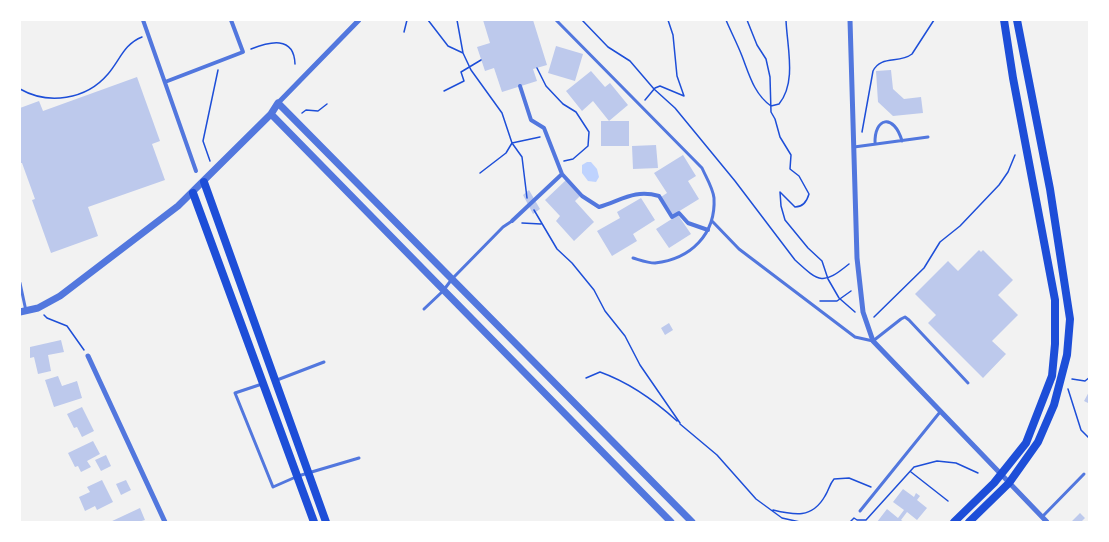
<!DOCTYPE html>
<html>
<head>
<meta charset="utf-8">
<style>
	body { margin:0 }
	#map { position:relative; width:1109px; height:542px; overflow:hidden; background:#f2f2f2; font-family:Overpass,sans-serif }
	canvas { display:block }
	.frame { position:absolute; inset:0; border:21px solid #fff; pointer-events:none }
</style>
</head>
<body>
<div id="map">
<canvas width="1109" height="542"></canvas>
<div class="frame"></div>
</div>
<script>
const g = document.querySelector('canvas').getContext('2d');
g.lineJoin = 'round';
function fill(path, color) {
  g.fillStyle = color;
  g.fill(path, 'evenodd');
}
function strokePath(path, color, width, dash) {
  g.strokeStyle = color;
  g.lineWidth = width;
  g.lineCap = dash ? 'butt' : 'round';
  g.setLineDash(dash || []);
  g.stroke(path);
}
const water = new Path2D(`
	M587 162H591L597 169 599 177 596 182 588 181 582 173V165Z`);
const building = new Path2D(`
	M483 20H533L547 65 533 69 537 81 502 92 494 68 485 71 477 47 490 43Z
	M556 46 583 54 575 81 548 73Z
	M891 70 893 89 904 99 921 97 923 113 893 116 878 102 876 71Z
	M591 71 605 87 610 83 628 105 609 121 593 101 582 111 566 91Z
	M137 77 160 141 152 144 165 180 88 207 98 236 51 253 32 200 35 199 22 163H20V108L39 101 43 111Z
	M601 121H629V146H601Z
	M656 145 658 168 633 169 632 146Z
	M683 155 696 176 688 181 699 199 673 215 661 197 667 193 654 173Z
	M566 180 580 196 575 201 594 222 574 241 556 221 560 216 545 200Z
	M529 190 540 209 533 214 523 195Z
	M641 198 655 220 633 234 637 241 612 256 597 231 620 218 617 212Z
	M678 215 691 234 669 248 656 229Z
	M979 250 981 252 983 250 1013 280 998 295 1018 315 992 341 1006 354 983 378 928 323 936 315 915 294 948 261 958 271Z
	M669 323 673 330 665 335 661 328Z
	M61 340 64 352 48 355 51 371 38 374 34 357 30 358V347Z
	M58 376 62 386 77 381 82 398 54 407 45 380Z
	M1090 390V404L1084 401Z
	M82 407 94 431 82 437 77 427 74 428 67 414Z
	M93 441 100 454 87 461 91 467 81 472 78 466 75 467 68 453Z
	M106 455 111 466 101 471 95 460Z
	M102 480 113 502 97 510 95 506 85 511 79 497 90 492 87 487Z
	M126 480 131 490 121 495 116 484Z
	M903 489 914 497 916 493 920 496 917 500 927 508 917 520 907 512 901 520 904 522H877L887 509 898 518 904 510 893 502Z
	M140 508 145 520 138 522H110Z
	M1080 513 1085 518 1081 522H1071Z`);
const path = new Path2D(`
	M428 20 448 46 463 53 471 70 502 113 512 143 522 157 527 198
	M457 20 463 53
	M582 20 608 47 630 61 654 89 675 108 735 181 795 260C820 283 823 285 849 264
	M726 20C731 32 737 43 742 56 749 74 754 94 771 106L779 104C797 82 787 47 786 20
	M747 20 757 45 766 59 770 77 771 112 775 119 780 137 791 155 790 169 799 176 809 194C807 201 803 207 795 207L780 192 781 206 785 220 808 248 822 261 828 279 839 298 855 312
	M404 32 407 20
	M251 49C269 42 294 35 295 64
	M537 68 546 86 563 104 576 112 589 132 588 146 573 159 564 161
	M20 89C48 105 86 100 108 74 120 60 124 44 142 37
	M444 91 464 81 461 72 481 60
	M645 100 655 88 660 86 684 96 677 76 673 35 668 20
	M302 113 306 110 318 111 327 104
	M862 132 873 71C881 55 899 64 912 54L934 20
	M210 161 203 141 218 70
	M480 173 506 153 512 143 540 137
	M534 210 557 249 572 263 594 290 605 311 625 336 640 365 680 423
	M522 223 541 224
	M820 301H837L851 291
	M44 315 47 318 67 326 84 350
	M874 317 924 268 940 242 960 226 999 185 1008 172 1015 155
	M586 378 600 372C628 382 654 400 677 421
	M1072 379 1085 381 1090 377
	M1068 389 1081 430 1090 439
	M680 424 717 455 756 499 782 518 800 522
	M911 472 948 501
	M773 510C794 515 812 519 825 496 829 490 829 485 834 479L849 478 871 487
	M850 522 854 518 857 520H866L914 467 937 461 956 463 978 473`);
const service = new Path2D(`
	M556 20 702 168C706 177 713 188 714 198 716 234 691 259 655 263 648 263 640 260 633 258
	M875 144C874 117 894 113 902 141
	M854 147 928 137
	M712 221 739 249 855 337 873 341 901 319 905 317 909 320 968 383
	M20 283 26 311
	M424 309 443 291 452 279 503 227 512 221
	M277 380 324 362
	M262 384 235 393 273 487 298 476 359 458
	M860 511 940 412
	M1042 517 1084 474`);
const pedestrian = new Path2D(`
	M143 20 196 171
	M165 82 243 52 231 20
	M562 174 582 196 599 207C622 200 635 189 659 196L672 217 679 213 688 223 708 230
	M512 221 562 174 544 128 531 120 520 86`);
const minor = new Path2D(`
	M850 20 857 258 863 312 873 341 1047 522
	M278 103 359 20
	M88 356 165 522`);
const tertiary = new Path2D(`
	M271 114 671 522
	M20 312 38 308 60 296 178 206 271 114 278 103 692 522`);
const secondary = new Path2D(`
	M204 182 326 522
	M193 193 314 522
	M954 522 994 483 1026 443 1052 376 1055 344V300L1013 78 1004 20
	M969 522 1009 483 1038 442 1054 405 1067 355 1070 319 1050 189 1017 20`);
fill(water, '#bfd3fe');
fill(building, '#bdc9ec');
strokePath(path, '#1d4ed8', 1.5);
strokePath(service, '#5277de', 3);
strokePath(pedestrian, '#5277de', 4);
strokePath(minor, '#5277de', 5);
strokePath(tertiary, '#5277de', 7);
strokePath(secondary, '#1d4ed8', 8);
</script>
</body>
</html>
